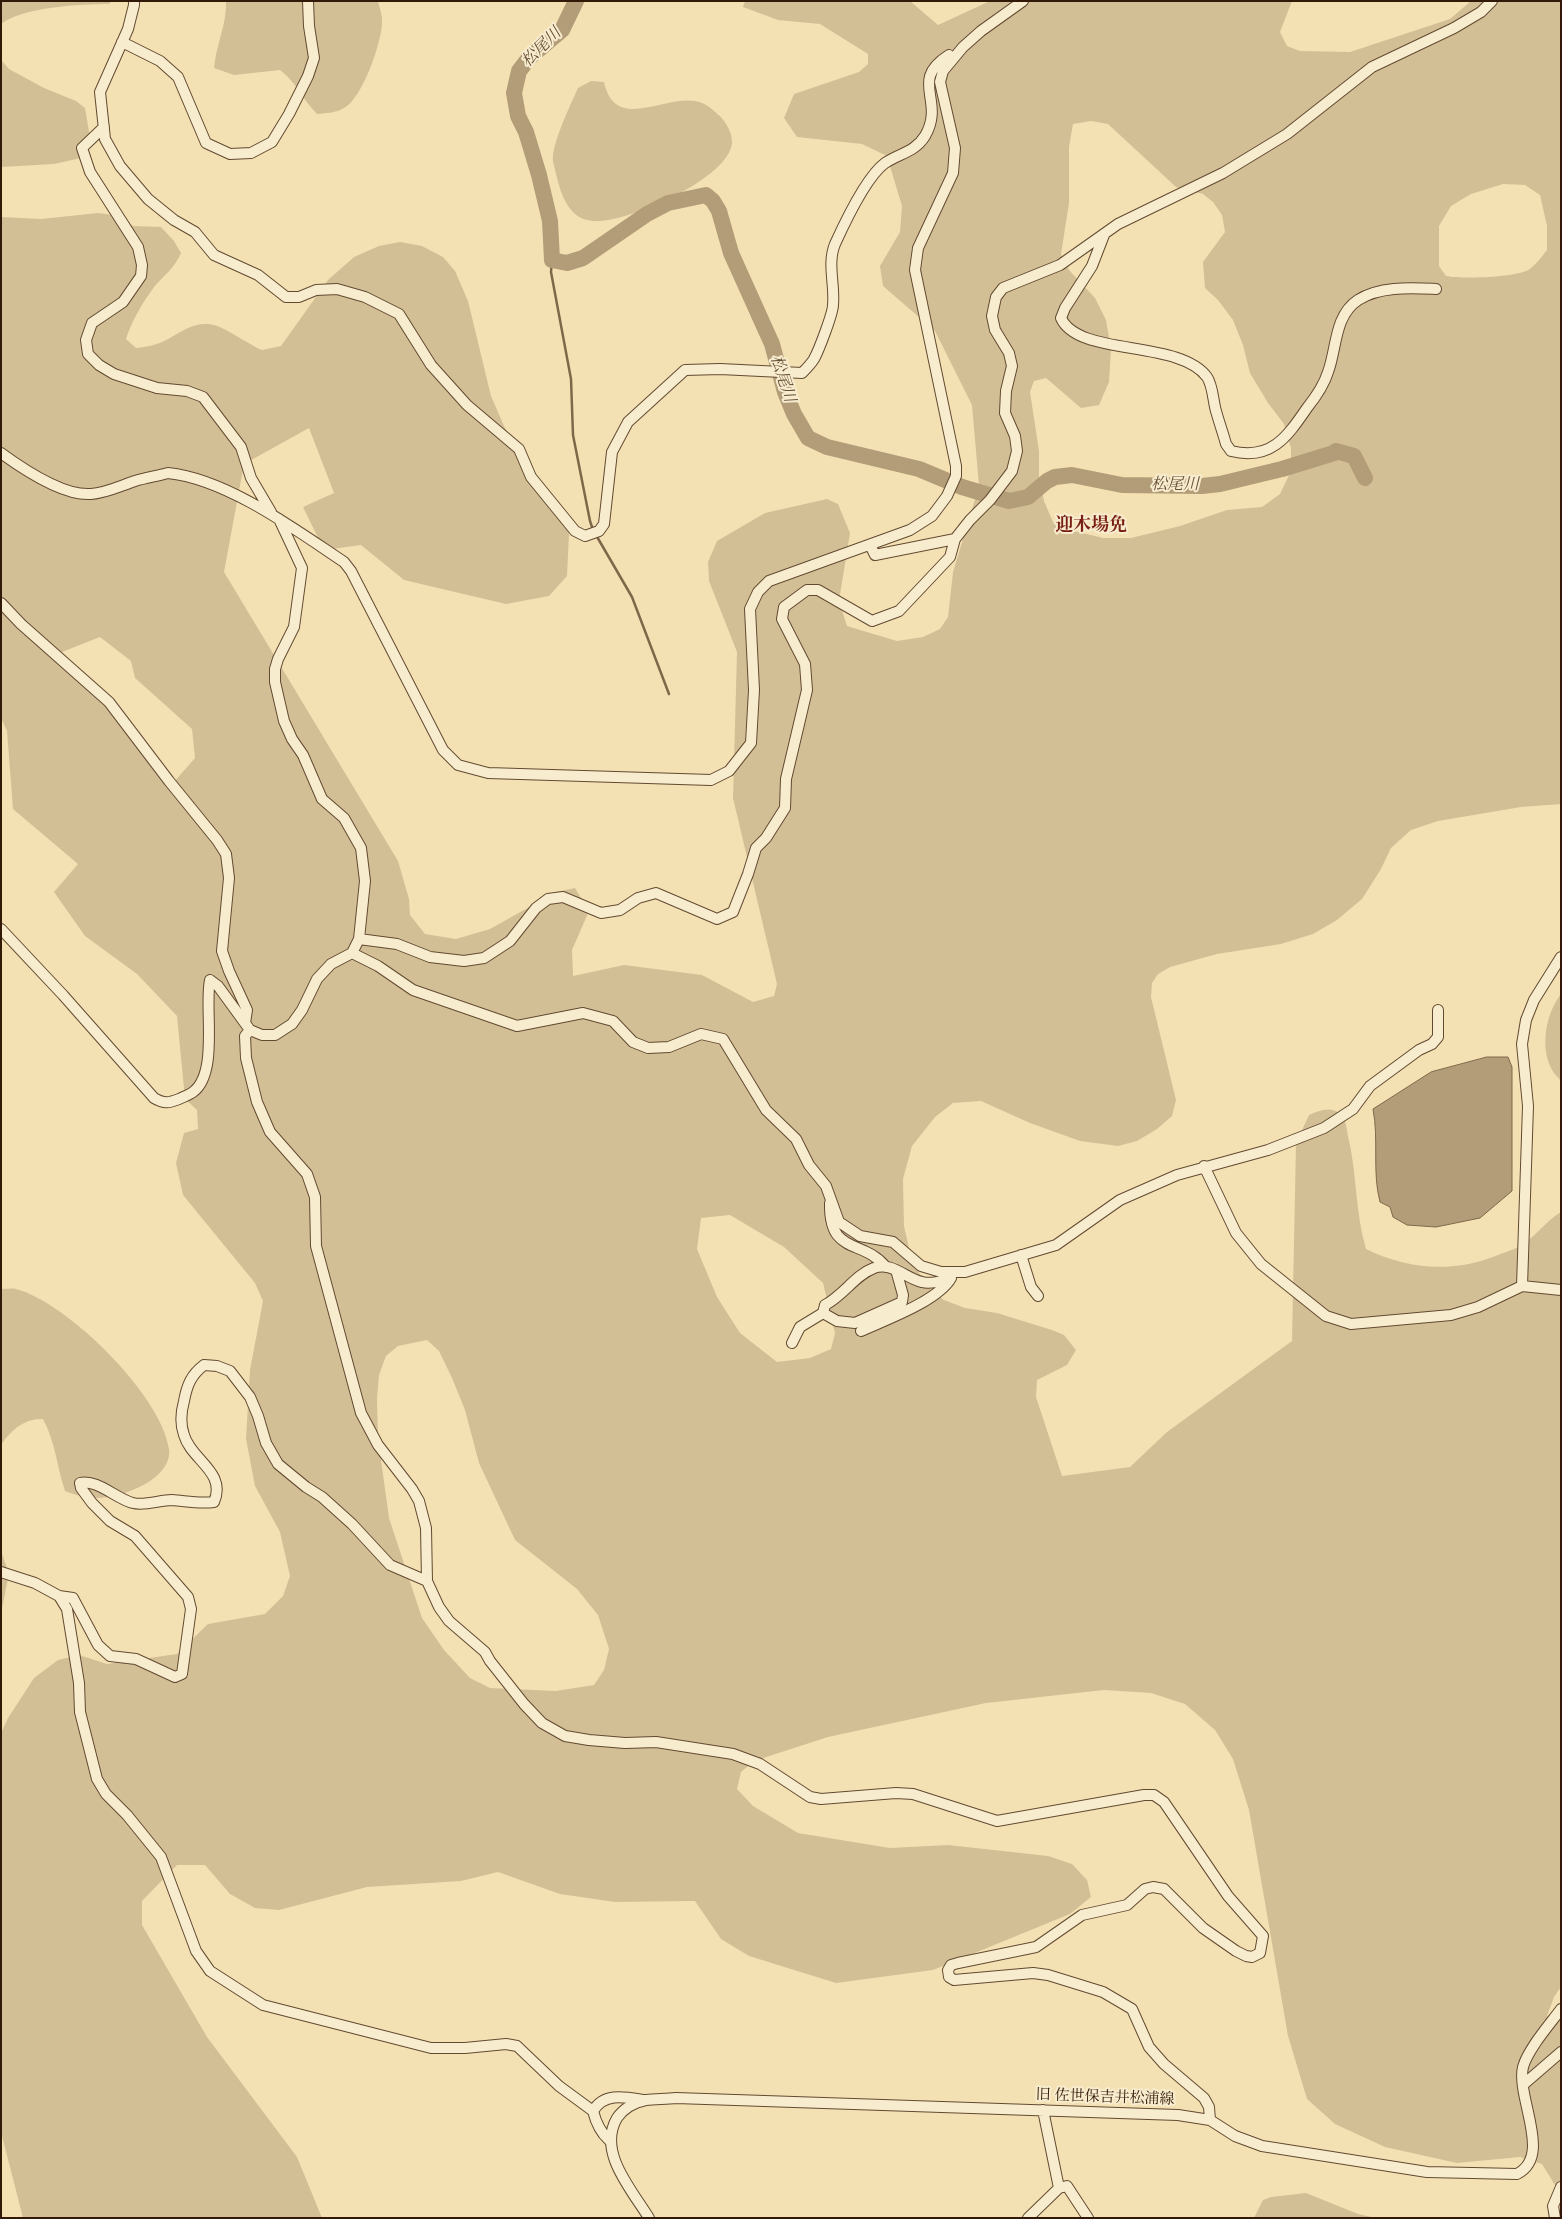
<!DOCTYPE html>
<html>
<head>
<meta charset="utf-8">
<style>
	body { margin:0 }
	#map { position:relative; width:1562px; height:2219px; overflow:hidden; background:#f4e1b3; font-family:Cardo,serif }
	canvas { display:block }
	.frame { position:absolute; inset:0; border:2px solid #321806; pointer-events:none }
</style>
</head>
<body>
<div id="map">
<canvas width="1562" height="2219"></canvas>
<div class="frame"></div>
</div>
<script>
const g = document.querySelector('canvas').getContext('2d');
g.lineJoin = 'round';
function fill(path, color) {
  g.fillStyle = color;
  g.fill(path, 'evenodd');
}
function strokePath(path, color, width, dash) {
  g.strokeStyle = color;
  g.lineWidth = width;
  g.lineCap = dash ? 'butt' : 'round';
  g.setLineDash(dash || []);
  g.stroke(path);
}
function drawText(font, color, halo, rows, align = 'center') {
  g.font = font + ' Cardo,"Noto Serif JP",serif';
  g.lineWidth = 4;
  g.setLineDash([]);
  g.textBaseline = 'middle';
  g.strokeStyle = halo;
  g.fillStyle = color;
  for (const [text, x, y, turn = 0] of rows) {
    g.save();
    g.translate(x, y);
    g.rotate((+turn || 0) * Math.PI / 180);
    g.textAlign = isNaN(turn) ? turn : align;
    if (halo) g.strokeText(text, 0, 0);
    g.fillText(text, 0, 0);
    g.restore();
  }
}
const green = new Path2D(`
	M1 1H112L109 4C81 4 23 7 1 24Z
	M226 1H378C380 9 383 17 382 24 381 44 362 99 344 108 336 113 327 113 317 114 302 99 297 83 280 70L234 75 214 68C216 45 227 24 226 1Z
	M745 1H910L938 25 990 1H1292L1280 32 1287 46 1300 51 1350 52 1450 19 1471 1H1561V804L1521 807 1438 821 1411 830 1391 848 1381 869 1362 899 1337 920 1313 934 1281 944 1217 954 1170 967 1158 974 1152 983 1151 997 1176 1100 1172 1116 1157 1129 1137 1141 1118 1146 1080 1141 1030 1123 981 1101 953 1103 935 1117 912 1146 903 1179 904 1226 912 1262 928 1287 944 1300 965 1308 997 1313 1052 1330 1064 1335 1076 1350 1067 1365 1037 1380 1036 1397 1062 1476 1130 1467 1167 1432 1292 1341 1296 1143 1309 1115C1320 1110 1334 1105 1343 1117 1346 1122 1347 1131 1348 1136 1357 1173 1355 1212 1366 1249 1409 1270 1454 1273 1498 1255 1506 1252 1516 1249 1523 1244 1537 1235 1546 1221 1561 1212V1987L1554 1997 1547 2016 1561 2021V2195L1542 2164 1520 2157 1457 2163 1385 2147 1335 2124 1307 2099 1288 2036 1249 1810 1233 1759 1215 1730 1185 1704 1151 1693 1104 1690 986 1703 828 1737 754 1761 741 1772 737 1789 753 1806 798 1833 890 1848 948 1845 1048 1856 1072 1864 1087 1880 1091 1897 1070 1914 933 1970 836 1983 749 1956 721 1939 695 1901 615 1902 560 1894 498 1872 461 1881 367 1887 279 1910 255 1908 230 1894 205 1865H177L142 1901V1925L207 2037 297 2157 322 2218H23L1 2132V1733L8 1718 34 1678 58 1660 79 1655 107 1664 177 1654 208 1624 265 1614 283 1596 290 1576 280 1532 255 1486 246 1439 250 1370 263 1301 255 1283 183 1195 176 1163 184 1133 198 1129 197 1110 185 1099 177 1016 137 974 85 936 54 892 78 864 13 809 7 731 1 718V217L41 219 98 213 121 216 133 226 161 227 174 241 181 253C173 271 163 275 152 290 141 305 132 321 126 339L136 348C148 347 160 344 170 338 186 329 198 320 217 326 227 329 250 345 262 350L281 346 328 280 354 257 379 246 400 242 422 246 443 257 455 271 468 301 491 396 504 426 532 475 563 514 569 534 567 576 549 596 506 604 404 580 361 545 324 550 303 507 334 493 309 428 244 464 224 572 398 861 409 899 410 915 425 934 456 939 490 929 556 892 575 888 589 911 572 950 573 976 624 965 702 975 753 1002 774 996 777 984 733 798 737 652 709 581 708 562 717 541 765 513 827 499 838 504 850 533 839 601 847 626 897 641 923 637 940 629 948 617 953 572 979 486 972 405 935 331 883 286 880 266 900 232 902 206 887 156 862 144 797 137 784 118 794 94 859 72 868 64V54L820 24 778 20 743 7ZM1091 121 1108 124 1176 187 1203 194 1213 202 1222 215 1225 232 1203 262 1205 288 1218 300 1233 320 1243 345 1250 373 1268 403 1284 424 1291 448V471L1280 494 1262 507 1227 510 1180 526 1131 538H1103L1062 528 1053 522 1044 501 1039 476V451L1030 392 1034 381 1046 378 1081 408 1099 405 1109 382 1111 349 1106 320 1095 298 1069 270 1061 254 1069 203V147L1073 124ZM1503 184 1525 185 1540 195 1547 226V250C1542 256 1537 263 1531 268 1520 278 1462 279 1446 276L1439 266V226L1451 206 1471 194ZM100 637 131 661 135 678 192 729 195 758 173 783 62 652ZM730 1215 784 1247 823 1283 835 1333 831 1349 810 1358 777 1362 740 1333 717 1297 697 1249 701 1218ZM427 1340 439 1351 452 1378 465 1410 479 1463 515 1540 577 1589 598 1615 609 1649 604 1670 594 1685 556 1691 490 1688 470 1678 444 1650 422 1618 389 1518 378 1438 377 1398 379 1375 386 1356 398 1346Z
	M1 60 9 69 44 88 76 101 85 108 91 143 81 158 54 164 1 167Z
	M591 81 604 82C616 136 669 90 702 103 708 105 715 112 720 116 727 124 732 132 732 143 729 179 625 224 593 221 568 219 561 194 556 174 555 168 552 161 553 156 555 137 570 106 578 88Z
	M1561 994V1081C1558 1077 1553 1073 1551 1068 1540 1046 1546 1013 1561 994Z
	M1 1289C6 1289 12 1288 16 1289 67 1302 162 1396 169 1449 172 1468 150 1483 135 1489 110 1500 90 1501 65 1491 57 1467 55 1441 43 1419 25 1418 11 1430 1 1445Z
	M1 1551 9 1574 1 1613Z
	M1306 2193 1358 2214 1376 2218H1254L1263 2200 1271 2197Z`);
const water = new Path2D(`
	M1487 1057H1508L1512 1067V1191L1480 1218 1436 1227 1407 1225 1393 1217 1390 1207 1380 1202C1372 1172 1379 1140 1373 1109L1431 1072Z`);
const stream = new Path2D(`
	M552 260 551 272 571 379 573 435 590 521 593 530
	M596 535 632 597 669 694`);
const river = new Path2D(`
	M576 1 562 30 529 58 519 71 514 93 518 116 526 132 539 175 550 221 552 260 567 263 583 258 647 214 668 203 706 195 713 201 719 211 731 253 772 344 785 392 794 414 808 438 827 447 919 469 962 487 1009 501 1028 497 1047 481 1055 477 1072 475 1122 485 1202 486 1220 484 1282 469 1334 453 1336 451 1354 456 1365 478`);
const minor = new Path2D(`
	M134 1V5L128 29 100 92 105 139 120 166 148 199 174 220 195 232 214 255 258 275 286 297H299L316 290 337 289 365 297 399 314 431 365 467 405 519 449 531 477 575 531 585 536 599 531 604 524 612 452 628 422 685 370 720 369 802 373C806 369 811 364 814 359 819 350 833 313 833 305 835 285 827 263 835 244 845 222 866 177 885 163 900 153 915 152 925 136 946 100 908 81 949 55
	M122 42 160 61 178 77 206 143 230 154 251 153 272 142 289 114 308 76 314 58 309 26 308 1
	M104 127 82 148 90 172 138 247 142 265 141 276 123 302 92 323 86 340 88 354 99 365 114 374 157 388 187 391 203 397 241 447 251 478 271 512
	M1104 235 1092 266 1065 308 1061 318C1078 357 1179 339 1207 377 1213 386 1213 401 1216 411 1219 422 1223 433 1226 444L1231 451C1271 461 1287 437 1307 408 1315 398 1324 385 1328 372 1337 348 1334 316 1358 300 1380 286 1411 288 1436 289
	M1 453C23 469 63 496 91 494 106 493 120 486 135 481 145 478 157 476 168 473 227 479 296 530 344 562L351 571 443 750 458 765 488 773 711 780 729 771 751 743 754 690 750 609 758 592 769 581 910 530 932 516 947 496 956 476V466L915 270 918 248 953 173 955 148 940 82 943 71 963 47 981 31 1023 1
	M870 545 875 555 955 539
	M1 603 21 624 109 702 169 781 217 840 226 854 229 878 222 951 229 971 247 1010 245 1023
	M1 929 63 995 154 1098C164 1104 169 1103 179 1099 183 1097 189 1095 193 1092 219 1073 204 1007 210 980L218 986 250 1030 262 1035H275L292 1024 302 1010 317 979 331 964 352 953 359 939 365 881 361 848 344 818 322 799 303 755 292 739 284 721 275 682V669L278 659 294 627 302 568 279 519
	M359 939 397 944 430 957 464 961 484 958 510 941 536 908 548 899 563 897 601 913 620 910 638 898 656 893 717 919 733 912 748 874 756 848 766 838 785 808 786 779 807 690 805 664 782 619 784 607 807 590H818L872 621 899 611 950 557 955 539 970 520 990 500 1012 471 1017 451 1015 436 1005 413 1006 391 1012 366 1009 353 995 330 992 316 996 297 1003 288 1060 265 1118 224 1223 173 1287 134 1372 67 1454 28 1481 12 1492 1
	M352 953 378 966 413 990 517 1026 583 1013 613 1021 633 1042 648 1048 669 1047 701 1034 723 1039 766 1110 796 1139 809 1165 826 1186 839 1222 860 1236 893 1242 921 1266 941 1272H965L1056 1245 1120 1200 1177 1175 1268 1150 1324 1128 1353 1109 1370 1086 1419 1050 1432 1044 1438 1037V1010
	M250 1030 245 1036 246 1058 257 1102 270 1132 307 1174 315 1197 316 1246 361 1413 378 1445 412 1489 419 1501 426 1528 427 1581 439 1607 449 1621 485 1652 490 1661 524 1704 542 1723 565 1736 589 1740 625 1743 656 1742 733 1754 760 1764 810 1797 821 1799 896 1793 913 1794 997 1821 1144 1795H1154L1164 1802 1228 1896 1263 1936 1260 1953 1252 1957 1246 1956 1236 1951 1203 1928 1164 1889 1153 1887 1145 1889 1127 1905 1082 1915 1036 1947 958 1963 951 1965 948 1970 949 1977 954 1980 1033 1973 1048 1975 1103 1992 1132 2009 1149 2047 1164 2064 1204 2098 1209 2107 1210 2120
	M1204 1166 1236 1233 1261 1264 1326 1316 1351 1324 1451 1315 1478 1307 1522 1286 1561 1290
	M830 1203C829 1256 862 1238 886 1267
	M1021 1255 1031 1287 1038 1296
	M1522 1286 1528 1106 1522 1044 1526 1020 1534 1000 1561 957
	M823 1313 837 1321 855 1323 902 1302 903 1295 896 1270
	M861 1331C885 1320 938 1301 951 1278
	M792 1343 800 1327 823 1313 825 1305C844 1295 855 1275 874 1268 891 1261 907 1279 922 1282 929 1284 938 1282 945 1280L951 1272
	M1 1572 35 1583 59 1596 73 1598 98 1645 110 1656 136 1659 175 1677 182 1674 191 1609 188 1597 135 1536 110 1521 92 1503 81 1488 80 1483C98 1479 116 1499 133 1503 145 1506 160 1500 172 1500 186 1501 199 1504 214 1502 227 1472 191 1460 184 1435 180 1424 181 1412 184 1401 187 1385 191 1375 204 1365L217 1366 230 1371 250 1397 258 1416 266 1443 278 1464 306 1487 322 1497 352 1524 390 1565 427 1581
	M59 1596 67 1609 79 1683 80 1712 97 1779 106 1794 127 1815 161 1857 196 1951 210 1971 263 2005 431 2048H465L506 2044 517 2046 559 2086 593 2111
	M1524 2084 1561 2052
	M1043 2110 1059 2188
	M609 2140C600 2132 596 2123 593 2111 604 2092 625 2097 644 2100
	M649 2218C632 2190 597 2152 617 2118 623 2109 634 2102 646 2100 655 2099 666 2099 676 2098L1178 2115 1210 2120 1235 2136 1262 2146 1427 2172 1517 2174C1553 2156 1516 2098 1523 2067 1528 2049 1550 2024 1561 2009
	M1028 2218 1059 2188 1067 2186 1088 2218
	M1555 2218 1553 2206 1561 2187`);
const streetNames = [
	["旧 佐世保吉井松浦線",1105,2098,2]
];
const waterNames = [
	["松尾川",542,48,-45],
	["松尾川",782,379,72],
	["松尾川",1175,485]
];
const quarterNames = [
	["迎木場免",1091,526]
];
fill(green, '#d3bf96');
fill(water, '#b29d78');
strokePath(water, '#7f684a', 1);
strokePath(stream, '#7f684a', 2.5);
strokePath(river, '#b29d78', 16);
strokePath(minor, '#624a31', 12);
strokePath(minor, '#f8ecce', 10);
drawText('15px', '#321806', '#f8ecce', streetNames);
drawText('italic 16px', '#654d34', '#f8ecce', waterNames);
drawText('bold 18px', '#7a1f14', '#f8ecce', quarterNames);
</script>
</body>
</html>
